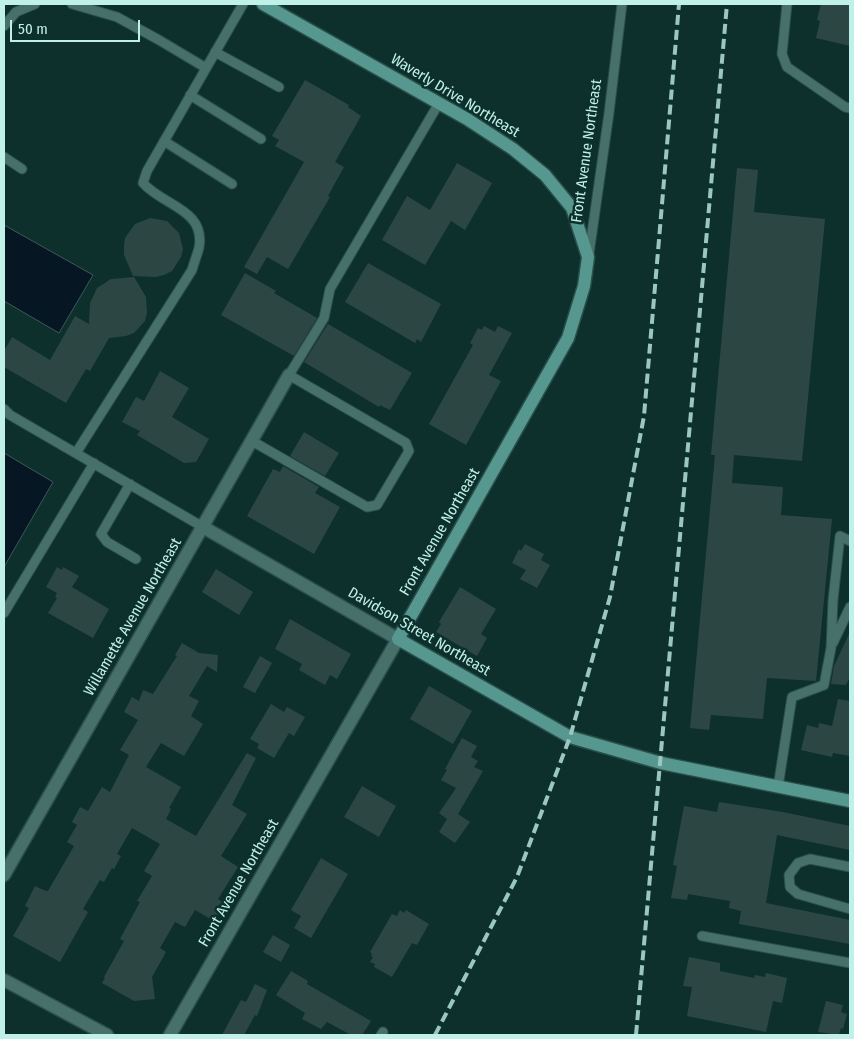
<!DOCTYPE html>
<html>
<head>
<meta charset="utf-8">
<style>
	body { margin:0 }
	#map { position:relative; width:854px; height:1039px; overflow:hidden; background:#0d302c; font-family:"Fira Sans Condensed",sans-serif }
	canvas { display:block }
	.frame { position:absolute; inset:0; border:5px solid #c0f1e9; pointer-events:none }
	.scale { position:absolute; left:10px; top:20px; width:130px; height:22px; box-sizing:border-box; border:2px solid #c0f1e9; border-top:0; padding-left:6px; font-size:15px; line-height:18px; white-space:nowrap; color:#c0f1e9; -webkit-text-stroke:4px #0d302c; paint-order:stroke }
</style>
</head>
<body>
<div id="map">
<canvas width="854" height="1039"></canvas>
<div class="frame"></div>
<div class="scale">50 m</div>
</div>
<script>
const g = document.querySelector('canvas').getContext('2d');
g.lineJoin = 'round';
function fill(path, color) {
  g.fillStyle = color;
  g.fill(path, 'evenodd');
}
function strokePath(path, color, width, dash) {
  g.strokeStyle = color;
  g.lineWidth = width;
  g.lineCap = dash ? 'butt' : 'round';
  g.setLineDash(dash || []);
  g.stroke(path);
}
function drawText(font, color, halo, rows, align = 'center') {
  g.font = font + ' "Fira Sans Condensed",sans-serif';
  g.lineWidth = 5;
  g.setLineDash([]);
  g.textBaseline = 'middle';
  g.strokeStyle = halo;
  g.fillStyle = color;
  for (const [text, x, y, turn = 0] of rows) {
    g.save();
    g.translate(x, y);
    g.rotate((+turn || 0) * Math.PI / 180);
    g.textAlign = isNaN(turn) ? turn : align;
    if (halo) g.strokeText(text, 0, 0);
    g.fillText(text, 0, 0);
    g.restore();
  }
}
const water = new Path2D(`
	M4 225 93 275 59 333 4 301Z
	M4 453 53 482 4 567Z`);
const building = new Path2D(`
	M821 4H850V46L816 38 820 21 817 20Z
	M305 80 349 105 348 107 361 116 335 162 344 167 328 196 330 197 288 269 267 257 257 274 244 267 304 162 275 146 279 140 272 136Z
	M457 163 492 183 465 230 451 221 425 265 382 240 407 196 430 210Z
	M737 168 758 170 754 212 825 219 802 461 734 455 732 483 783 487 781 515 832 519 816 681 767 678 763 719 711 715 709 730 690 728 715 455H711Z
	M150 218 167 221 179 233 183 249 181 257 172 271 164 275 156 277 133 276 124 255V246L125 238 135 224Z
	M368 263 441 304 421 342 417 339 415 343 345 302Z
	M245 273 276 291 274 293 317 318 294 356 221 315Z
	M134 277 146 297 147 313 145 321 134 333 126 336 109 338 90 371 86 369 66 403 4 367V351L12 337 50 360 75 316 89 324 90 303 97 288 111 279Z
	M328 324 412 373 390 410 380 405 379 407 304 362Z
	M484 326 495 332 498 326 512 333 489 375 501 381 466 445 429 424 473 345 470 343 478 328 482 330Z
	M160 371 189 388 172 417 209 439 196 462 184 463 137 435 140 431 122 422 136 397 144 401Z
	M304 432 339 453 325 476 290 456Z
	M283 466 319 487 315 493 340 507 314 554 247 516 273 469 280 472Z
	M525 544 544 554 541 560 550 565 537 588 520 579 526 570 512 563 519 549 521 551Z
	M57 567 62 570 63 567 79 576 72 587 109 609 93 638 48 613 57 598 55 597 57 593 46 587Z
	M216 569 253 592 239 615 202 592Z
	M460 587 496 609 481 634 487 638 477 656 436 632 441 624 439 622Z
	M290 619 351 654 337 679 330 675 325 685 299 670 302 664 275 649Z
	M850 632V677L846 685 831 684 834 666Z
	M182 643 199 653 218 655 217 672 207 666 189 696 199 701 191 716 203 724 184 756 161 743 146 767 181 787 169 808 171 809 166 819 196 836 247 753 256 758 232 805 247 814 221 856 238 867 218 899 224 903 214 921 195 910 185 927 175 922 160 948 166 952 152 977 155 999 134 1001 102 983 105 978 104 977 124 941 120 939 140 902 137 901 152 876 144 871 160 844 132 828 117 854 121 856 114 869 112 868 104 882 100 880 83 909 88 912 60 962 13 936 29 908 25 906 35 886 46 891H48L74 846 67 842 77 825 72 822 80 807 88 811 102 787 110 792 129 755 120 750 138 720 124 712 132 697 139 701 143 690 153 694 177 656 175 655Z
	M260 656 272 663 255 693 243 687Z
	M429 686 472 711 453 744 410 719Z
	M838 699 850 701V756L833 753 832 757 801 750 807 725 818 728 819 723 832 726Z
	M271 704 284 712 287 707 305 717 294 736 289 733 274 758 257 748 259 744 250 739Z
	M462 738 477 746 471 757 478 761 474 767 483 771 458 814 470 822 455 843 439 832 447 819 439 813 456 788 441 780 447 770 445 769Z
	M362 786 396 806 379 837 344 817Z
	M719 802 783 812 850 826V850L777 835 766 903 850 920V944L739 924 741 911 729 908 730 901 688 894 687 900 671 898 677 866 673 865 684 806 717 812Z
	M321 858 348 874 311 938 294 928 301 916 291 910Z
	M400 910 404 913 406 910 429 924 417 945 412 943 392 977 374 967 375 964 370 962 373 957 371 956 372 954 370 952 392 914 397 916Z
	M273 935 290 945 281 962 263 952Z
	M689 957 720 963V971L754 978 755 975 765 977 766 973 787 978 782 1003 773 1001 766 1032 687 1016 692 987 683 986Z
	M291 971 308 981 307 984 371 1021 362 1035H351L327 1022 321 1029 302 1019 305 1013 276 995Z
	M255 984 267 990 257 1016 255 1015 244 1035H222L241 1000 246 1002Z
	M826 1001 843 1005 841 1012 847 1014 843 1029 841 1028 839 1035 818 1032Z`);
const lane = new Path2D(`
	M72 4 117 17 159 40 206 68
	M787 4 782 54 787 67 845 107 850 108
	M4 26 16 12 35 4
	M215 52 279 87
	M190 95 261 139
	M164 141 232 184
	M4 157 22 169
	M589 254 609 113 622 4
	M4 409 10 415 203 527
	M252 441 367 507 377 505 409 451 406 443 289 375 324 318 330 289 439 103
	M76 453 192 270C194 263 197 255 199 248 206 209 163 206 143 183L147 171 243 4
	M130 484 101 534 107 542 136 559
	M4 613 94 463
	M833 643 850 607
	M778 787 792 697 824 685 831 648 833 600 840 536 850 541
	M850 867 810 859 798 863 789 875 790 887 798 894 850 909
	M702 936 850 963
	M381 1035 383 1032`);
const street = new Path2D(`
	M4 875 289 375
	M4 980 107 1035
	M170 1035 398 639 203 527`);
const secondary = new Path2D(`
	M263 4 467 119 513 149 545 175 572 208 588 257 584 286 568 338 398 639 570 737 661 763 850 801`);
const rail = new Path2D(`
	M435 1035 517 877 570 737 610 597 644 416 679 4
	M636 1035 727 4`);
const streetNames = [
	["Waverly Drive Northeast",455,96,31],
	["Front Avenue Northeast",587,151,-82],
	["Front Avenue Northeast",440,532,-60],
	["Willamette Avenue Northeast",133,617,-60],
	["Davidson Street Northeast",419,632,30],
	["Front Avenue Northeast",239,883,-60]
];
fill(water, '#061623');
strokePath(water, '#3e585e', 1);
fill(building, '#2c4743');
strokePath(lane, '#2a4f4a', 11);
strokePath(street, '#2a4f4a', 15);
strokePath(secondary, '#2a4f4a', 15);
strokePath(lane, '#48706b', 9);
strokePath(street, '#48706b', 12);
strokePath(secondary, '#56988f', 12);
strokePath(rail, '#9ac8c0', 4, [10, 5]);
drawText('15px', '#c0f1e9', '#0d302c', streetNames);
</script>
</body>
</html>
